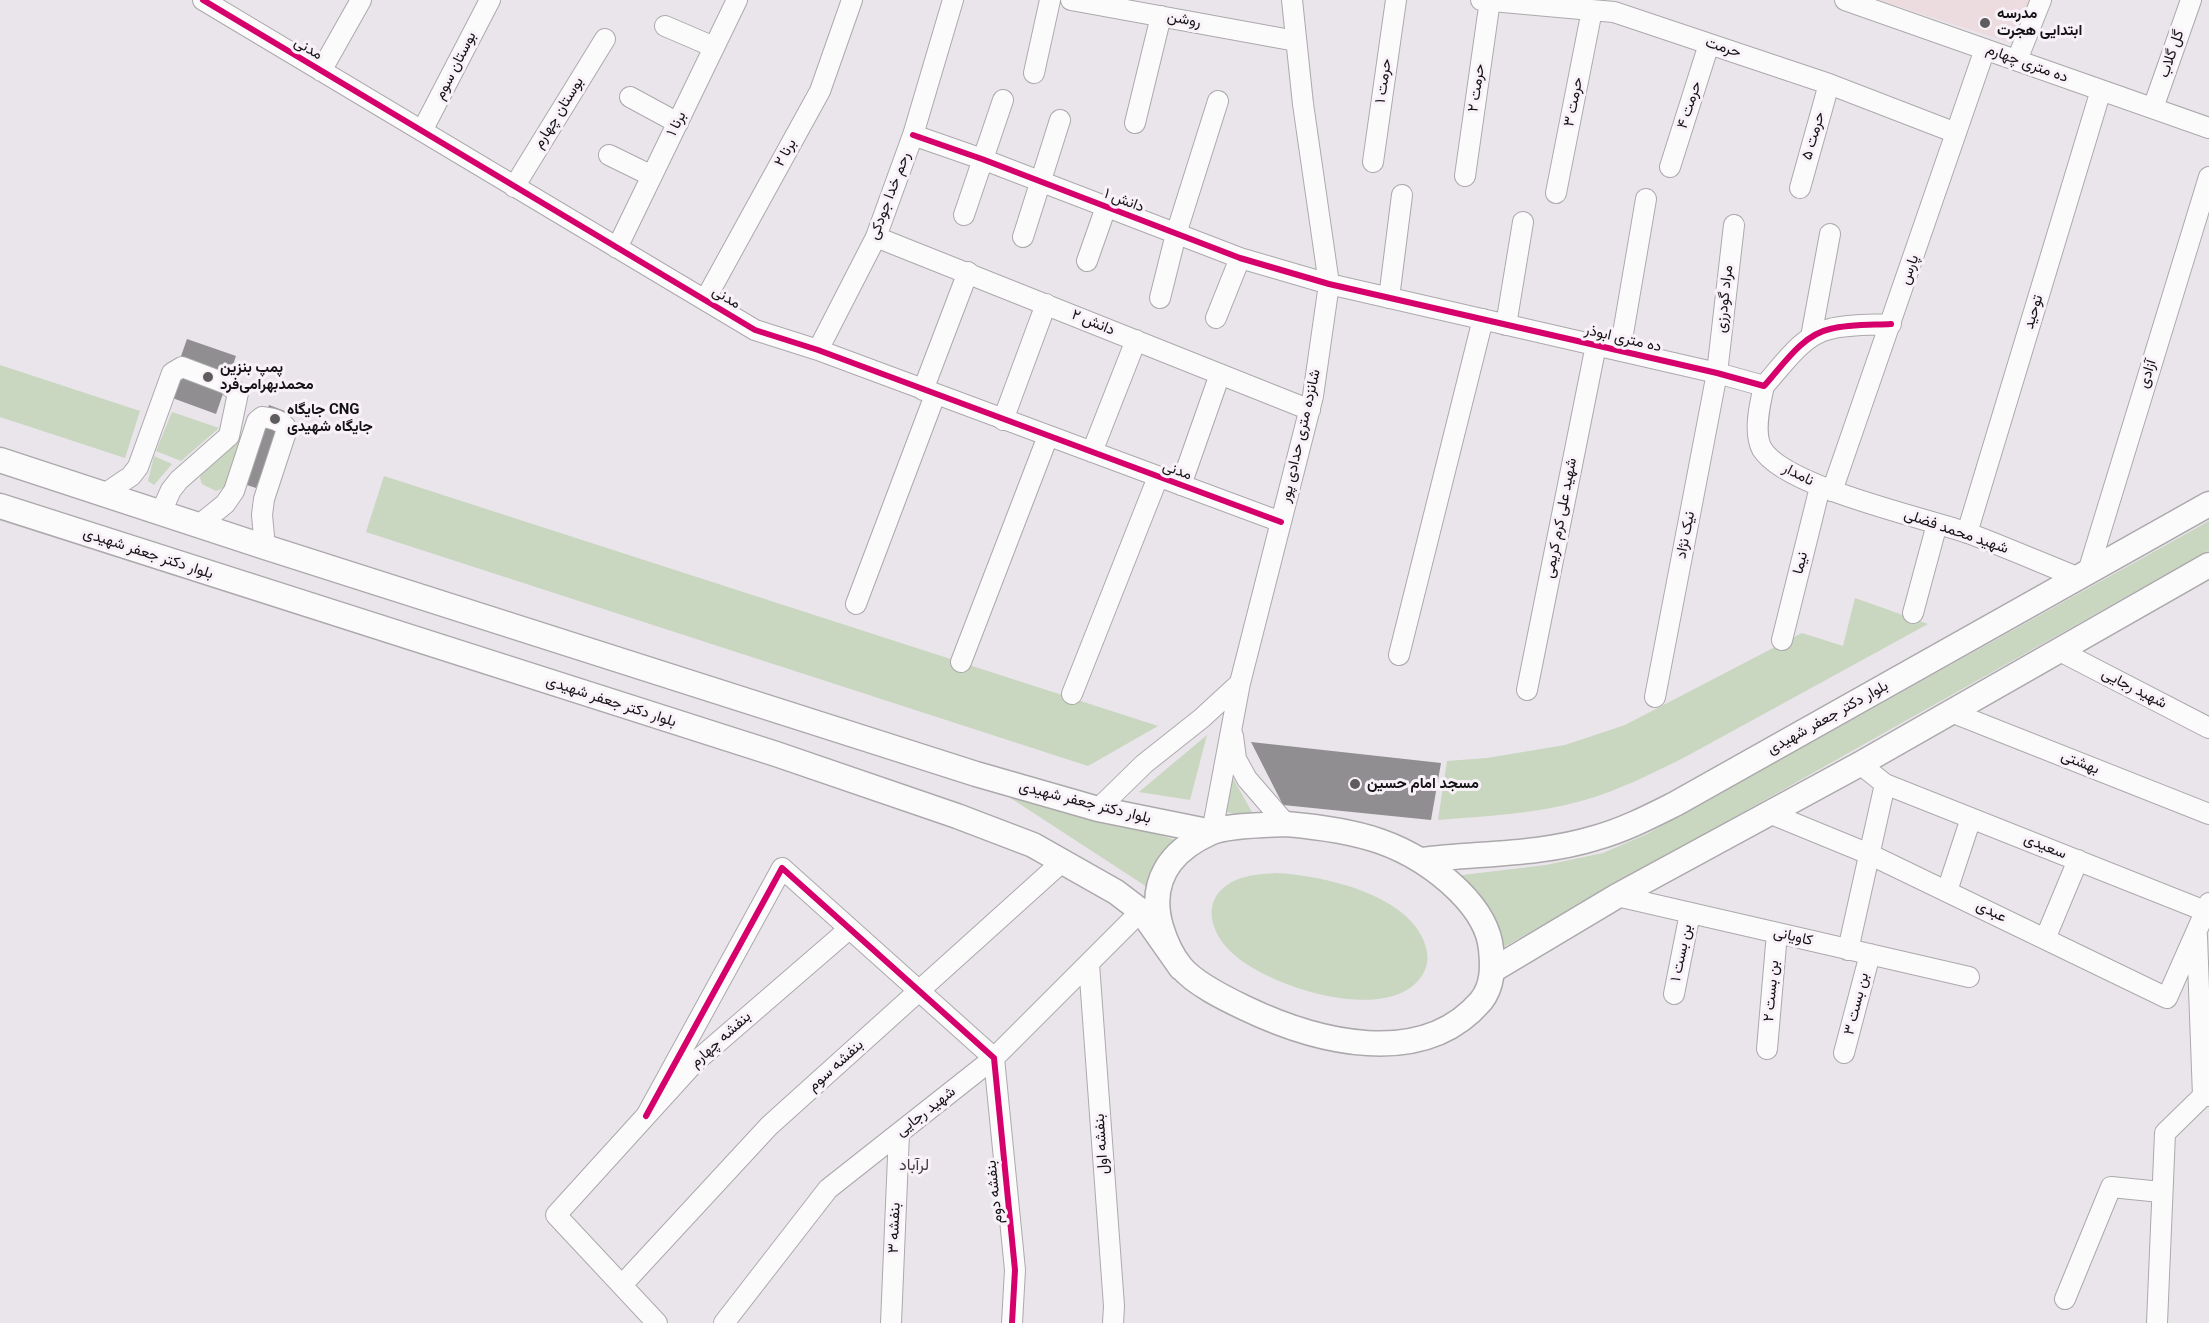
<!DOCTYPE html>
<html>
<head>
<meta charset="utf-8">
<style>
	body { margin:0 }
	canvas { display:block; background:#e9e5ea }
</style>
</head>
<body>
<canvas width="2209" height="1323"></canvas>
<script>
const g = document.querySelector('canvas').getContext('2d');
g.lineJoin = 'round';
function fill(path, color) {
  g.fillStyle = color;
  g.fill(path, 'evenodd');
}
function strokePath(path, color, width, dash) {
  g.strokeStyle = color;
  g.lineWidth = width;
  g.lineCap = dash ? 'butt' : 'round';
  g.setLineDash(dash || []);
  g.stroke(path);
}
function drawText(font, color, halo, rows, align = 'center') {
  g.font = font + ' Roboto,Vazirmatn,sans-serif';
  g.lineWidth = 6;
  g.setLineDash([]);
  g.textBaseline = 'middle';
  g.strokeStyle = halo;
  g.fillStyle = color;
  for (const [text, x, y, turn = 0] of rows) {
    g.save();
    g.translate(x, y);
    g.rotate((+turn || 0) * Math.PI / 180);
    g.textAlign = isNaN(turn) ? turn : align;
    if (halo) g.strokeText(text, 0, 0);
    g.fillText(text, 0, 0);
    g.restore();
  }
}
const education = new Path2D(`
	M1878 0H2031L2014 44Z`);
const green = new Path2D(`
	M0 365 140 411 125 458 0 417Z
	M172 412 219 428 181 461 156 451Z
	M241 439 226 487 216 491 202 484 200 478 202 472Z
	M154 456 172 464 154 485 148 481Z
	M384 476 1158 726 1088 766 366 532Z
	M2209 521V550L1486 957 1480 933 1446 877 1546 865 1603 853 1647 834Z
	M1855 598 1928 624 1687 756C1653 773 1618 791 1581 801 1534 814 1485 816 1438 820L1447 761 1487 758 1565 745 1625 725 1802 633 1843 646Z
	M1207 735 1190 800 1139 792Z
	M1230 773 1256 819 1222 811Z
	M986 782 1186 843 1164 898Z
	M1276 873C1320 875 1403 893 1423 939 1428 952 1430 962 1423 974 1391 1028 1264 986 1230 951 1207 928 1202 895 1236 880 1248 875 1262 874 1276 873Z`);
const building = new Path2D(`
	M187 339 236 356 216 414 167 396Z
	M269 405 285 411 256 488 241 483Z
	M1251 742 1441 763 1431 820 1283 805Z`);
const minor = new Path2D(`
	M203 0 755 330 818 350 1281 522
	M1071 0 1296 41
	M1481 0 1614 12 1829 84 1956 133
	M1845 0 2209 128
	M665 26 714 47
	M2017 60 2041 0
	M321 71 361 0
	M1034 73 1050 0
	M630 97 678 123
	M2153 108 2191 0
	M1135 123 1161 16
	M422 131 490 0
	M913 135 982 159 1240 258 1329 284 1717 373 1764 386C1783 365 1802 335 1830 329 1849 324 1872 325 1891 324
	M609 155 652 176
	M1373 162 1396 0
	M1670 167 1709 44
	M1465 176 1490 0
	M514 187 605 39
	M1800 188 1829 84
	M1556 193 1592 10
	M964 215 1003 100
	M876 237 1310 410
	M1023 237 1060 120
	M617 248 737 0
	M1087 261 1106 207
	M1160 298 1176 234 1218 101
	M1389 298 1402 195
	M705 300 820 91 852 0
	M1216 318 1240 258
	M1506 325 1523 222
	M1811 337 1830 234
	M818 350 876 237 913 135 953 0
	M1620 351 1646 199
	M1764 386C1760 403 1753 433 1762 449 1785 487 1922 517 1968 533 2005 547 2042 563 2079 578
	M923 390 968 272
	M1003 420 1046 304
	M1092 452 1136 340
	M1181 485 1220 374
	M1832 491 1985 49
	M106 493 131 476 138 467 172 373 182 367 227 384 238 393 229 436 179 480 171 490 161 512
	M199 525 225 504 234 491 257 421 262 417C272 418 282 420 287 429L264 499 262 515 265 547
	M1967 533 2101 90
	M2088 572 2209 177
	M856 604 935 395
	M1913 613 1937 524
	M1782 640 1820 487
	M2058 650 2209 728
	M1399 655 1483 319
	M961 662 1048 436
	M1527 690 1596 345
	M1072 694 1158 477
	M1655 697 1717 373 1734 225
	M1951 712 2209 814
	M1233 736 1236 759 1247 779 1286 824
	M1885 784 2205 911
	M1098 809 1144 764 1202 718 1240 683
	M1769 813 1869 854 2167 998 2209 903
	M1212 832 1240 683 1313 396 1329 284 1303 104 1292 0
	M1947 891 1971 818
	M1617 896 1969 977
	M2197 936 2203 1096H2209
	M2045 939 2078 860
	M1848 950 1885 784 1860 764
	M1089 964 1114 1306 1113 1323
	M1674 994 1690 913
	M1767 1049 1777 933
	M1844 1053 1870 954
	M646 1116 782 868 994 1058 1015 1270 1012 1323
	M622 1285 769 1126 1063 861
	M2065 1299 2111 1187 2161 1192
	M657 1323 556 1215 694 1063 849 929
	M724 1323 828 1189 994 1058 1141 911
	M891 1323 899 1133
	M2157 1323 2165 1133 2203 1096`);
const major = new Path2D(`
	M0 460 265 547 976 774 1098 809 1212 832
	M0 506 776 754 957 816 1033 845 1116 892 1141 911 1181 968
	M1286 824C1355 830 1408 841 1459 891 1474 906 1489 927 1491 949 1493 967 1493 986 1481 1001 1422 1070 1316 1042 1245 1008 1226 999 1195 984 1181 967 1172 956 1165 940 1161 927 1148 882 1170 851 1210 833 1226 825 1267 825 1286 824Z
	M1422 860C1479 853 1540 855 1595 838 1624 830 1649 817 1675 804L2209 504
	M1493 970 1617 896 1860 764 2209 565`);
const cycleway = new Path2D(`
	M203 0 755 330 818 350 1281 522
	M913 135 982 159 1240 258 1329 284 1717 373 1764 386C1783 365 1802 335 1830 329 1849 324 1872 325 1891 324
	M646 1116 782 868 994 1058 1015 1270 1012 1323`);
const markers = [
	[1985,23,6,"#5f5c60"],
	[208,377,6,"#5f5c60"],
	[275,419,6,"#5f5c60"],
	[1355,784,6,"#5f5c60"]
];
const poiNames = [
	["مدرسه",1997,14],
	["ابتدایی هجرت",1997,31],
	["پمپ بنزین",220,368],
	["محمد‌بهرامی‌فرد",220,385],
	["جایگاه CNG",287,410],
	["جایگاه شهیدی",287,427],
	["مسجد امام حسین",1367,784]
];
const streetNames = [
	["روشن",1184,20,11],
	["حرمت",1723,48,18],
	["مدنی",308,49,31],
	["گل گلاب",2172,54,-71],
	["ده متری چهارم",2027,64,20],
	["بوستان سوم",456,66,-63],
	["حرمت ۱",1384,81,-82],
	["حرمت ۲",1477,88,-82],
	["حرمت ۳",1574,102,-79],
	["حرمت ۴",1690,105,-72],
	["بوستان چهارم",559,113,-58],
	["برنا ۱",677,124,-64],
	["حرمت ۵",1814,136,-74],
	["برنا ۲",786,153,-61],
	["رحم خدا جودکی",890,196,-69],
	["دانش ۱",1124,201,21],
	["پارس",1910,270,-71],
	["مدنی",726,298,31],
	["مراد گودرزی",1725,299,-84],
	["توحید",2034,312,-73],
	["دانش ۲",1093,323,22],
	["ده متری ابوذر",1623,339,13],
	["آزادی",2148,374,-73],
	["شانزده متری حدادی پور",1301,436,-77],
	["مدنی",1177,471,20],
	["نامدار",1798,475,27],
	["شهید علی کرم کریمی",1561,518,-79],
	["شهید محمد فضلی",1956,532,19],
	["نیک نژاد",1686,535,-79],
	["بلوار دکتر جعفر شهیدی",148,554,18],
	["نیما",1801,563,-76],
	["شهید رجایی",2134,689,27],
	["بلوار دکتر جعفر شهیدی",611,702,18],
	["بلوار دکتر جعفر شهیدی",1828,718,-29],
	["بهشتی",2080,763,22],
	["بلوار دکتر جعفر شهیدی",1085,803,14],
	["سعیدی",2045,847,22],
	["عبدی",1991,912,26],
	["کاویانی",1793,937,13],
	["بن بست ۱",1682,953,-78],
	["بن بست ۲",1772,991,-85],
	["بن بست ۳",1857,1004,-76],
	["بنفشه چهارم",721,1040,-42],
	["بنفشه سوم",836,1066,-42],
	["شهید رجایی",926,1112,-38],
	["بنفشه اول",1102,1144,-94],
	["بنفشه دوم",995,1192,-96],
	["بنفشه ۳",895,1228,-88]
];
const neighbourhoodNames = [
	["لرآباد",914,1166]
];
fill(education, '#eddcdf');
fill(green, '#c9d6c0');
fill(building, '#908e91');
strokePath(minor, '#aca9ac', 22);
strokePath(major, '#aca9ac', 27);
strokePath(minor, '#fcfbfc', 20);
strokePath(major, '#fcfbfc', 24);
strokePath(cycleway, '#d6006c', 6);
for (const [x, y, r, color] of markers) {
  const dot = new Path2D();
  dot.arc(x, y, r, 0, 2 * Math.PI);
  g.fillStyle = color;
  g.fill(dot);
  strokePath(dot, '#f8f2f8', 2);
}
drawText('bold 15px', '#141215', '#f8f2f8', poiNames, 'left');
drawText('15px', '#141215', '#f8f2f8', streetNames);
drawText('16px', '#3f3b40', '#f8f2f8', neighbourhoodNames);
</script>
</body>
</html>
